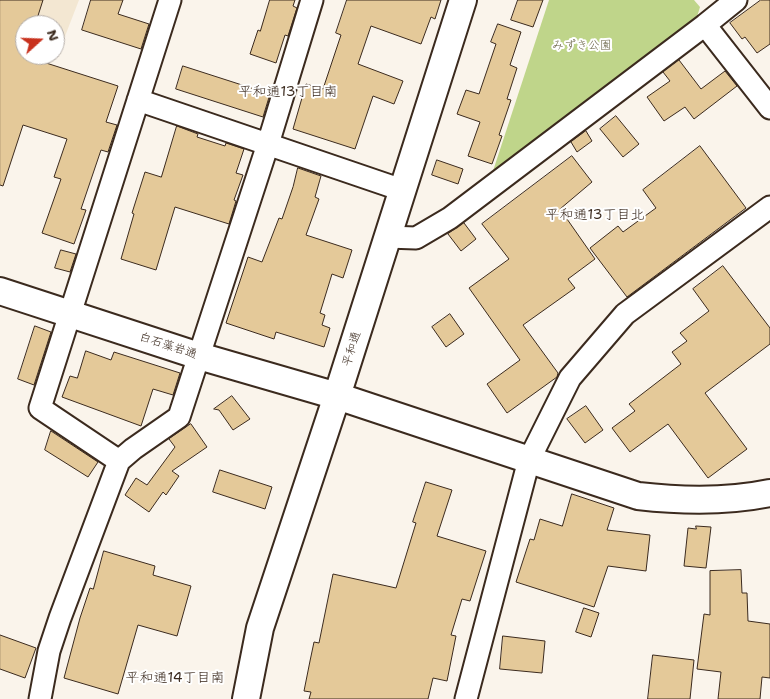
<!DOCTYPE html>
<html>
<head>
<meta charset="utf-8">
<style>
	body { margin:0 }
	#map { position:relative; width:770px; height:699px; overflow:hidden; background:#faf4eb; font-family:"Shantell Sans",sans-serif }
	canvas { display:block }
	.north { position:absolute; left:15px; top:15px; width:50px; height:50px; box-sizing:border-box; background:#fff; border:1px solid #b1aaa5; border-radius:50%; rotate:70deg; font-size:14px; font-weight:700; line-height:20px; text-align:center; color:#3b2a1e }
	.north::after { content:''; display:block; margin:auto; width:18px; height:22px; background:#c8321e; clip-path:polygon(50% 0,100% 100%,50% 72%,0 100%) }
</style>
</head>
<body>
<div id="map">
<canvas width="770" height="699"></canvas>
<div class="north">N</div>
</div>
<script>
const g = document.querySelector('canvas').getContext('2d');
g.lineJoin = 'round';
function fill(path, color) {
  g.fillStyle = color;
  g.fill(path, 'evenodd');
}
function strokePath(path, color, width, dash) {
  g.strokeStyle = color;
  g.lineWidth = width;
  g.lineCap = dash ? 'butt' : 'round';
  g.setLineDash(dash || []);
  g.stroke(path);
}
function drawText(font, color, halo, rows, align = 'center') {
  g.font = font + ' "Shantell Sans","Klee One",sans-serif';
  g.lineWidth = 4;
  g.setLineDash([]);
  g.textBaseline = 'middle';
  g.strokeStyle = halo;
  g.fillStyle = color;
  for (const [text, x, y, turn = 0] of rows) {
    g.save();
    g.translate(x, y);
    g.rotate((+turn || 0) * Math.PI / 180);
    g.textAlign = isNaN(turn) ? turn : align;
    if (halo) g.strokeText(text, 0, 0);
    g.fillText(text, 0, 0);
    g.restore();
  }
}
const built = new Path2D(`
	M0 0H79L62 44 55 42V25H25Z`);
const green = new Path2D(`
	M549 0H694L700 7 697 17 493 171Z`);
const building = new Path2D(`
	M0 0H43L35 25H25V55H46L43 62 118 86 106 122 117 125 108 152 101 150 81 209 86 210 74 244 42 233 61 179 54 177 67 139 23 125 3 186 0 185Z
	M91 0H123L118 14 149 24 141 49 82 30Z
	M270 0H295L293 6 297 8 288 36 285 35 276 63 250 54 258 30 260 31Z
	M347 0H441L435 19 431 17 421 44 371 26 358 64 403 81 394 104 373 96 355 149 293 129 306 84 323 89 341 35 336 33Z
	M518 0H543L533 27 511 20Z
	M761 0H770V44L757 53 745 37 742 39 730 23Z
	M498 24 521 32 510 65 517 68 507 99 511 100 499 135 502 136 492 164 468 156 480 122 457 114 466 90 479 94 496 44 491 42Z
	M679 60 701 89 725 71 737 86 694 119 685 107 664 121 647 97 670 81 663 72Z
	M183 66 270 94 263 117 176 89Z
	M616 116 639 144 623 157 600 129Z
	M177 126 198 134 197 137 225 146 226 143 244 149 236 173 243 175 234 200 236 201 229 224 175 207 156 270 121 259 134 214 132 213 145 172 161 177Z
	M586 131 592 141 577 152 571 142Z
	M700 146 746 208 627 297 590 248 618 226 623 232 656 208 643 190Z
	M572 156 592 182 560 209 595 259 568 279 575 288 523 325 558 373 557 377 507 413 487 384 520 360 469 288 509 259 482 224Z
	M437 160 463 169 458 184 432 175Z
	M298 168 321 176 315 197 319 199 306 235 352 250 343 278 332 274 320 313 325 315 322 325 330 328 324 347 276 332 274 339 226 323 248 257 262 262 279 218 282 219 293 187Z
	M464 223 476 239 461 251 448 234Z
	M61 250 76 254 70 272 55 268Z
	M723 266 770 328V344L705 393 747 449 708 478 668 424 630 452 612 428 635 411 629 404 681 364 672 352 687 341 680 333 709 311 693 289Z
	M450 314 464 334 446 347 432 327Z
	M35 326 51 332 34 385 18 379Z
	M86 351 111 360 114 352 180 373 173 395 153 389 141 426 62 397 70 376 77 378Z
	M232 396 250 419 233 430 219 410 214 409Z
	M586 406 603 430 585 443 567 419Z
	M191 424 207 447 172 471 179 476 166 495 163 492 149 512 125 495 136 478 147 485 175 447 169 439Z
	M51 431 98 462 88 477 45 450Z
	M220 470 272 487 265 509 213 492Z
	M426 482 452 490 437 536 486 551 470 601 462 599 451 635 456 636 447 681 433 678 428 699H309L311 692 304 691 310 661 314 642 319 643 333 574 396 588 416 523 413 522Z
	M572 494 614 508 607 530 650 535 646 571 608 566 594 607 516 582 530 539 534 540 540 519 562 526Z
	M696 526 711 527 706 568 684 566 688 528 696 529Z
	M104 551 155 566 153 575 191 586 177 636 138 625 118 694 64 678 80 618 90 588 93 589Z
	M741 570 742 593H747L748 621 770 624V678L762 677 760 699H718L721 672 697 669 704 614 710 615V571Z
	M584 608 599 613 591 637 576 632Z
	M0 635 36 648 25 678 0 669Z
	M503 636 545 641 542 673 500 669Z
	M653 655 694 660 690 699H648Z`);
const minor = new Path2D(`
	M705 25 770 108
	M138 100 402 190
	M387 237 416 238 450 218 705 25 736 0
	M119 461 40 408 170 0
	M40 699 49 651 60 618 119 461 133 449 179 417 268 144 312 0
	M466 699 529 460 570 378 625 314 770 207`);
const tertiary = new Path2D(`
	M0 291 199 356 337 396 638 496C682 501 727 502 770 493
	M246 699 260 628 337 396 463 0`);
const parkNames = [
	["みずき公園",582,46]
];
const streetNames = [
	["白石藻岩通",168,346,18],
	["平和通",352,349,-73]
];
const neighbourhoodNames = [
	["平和通13丁目南",288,92],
	["平和通13丁目北",595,215],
	["平和通14丁目南",175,678]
];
fill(built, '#f3e7d2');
fill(green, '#bfd58a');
fill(building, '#e4c999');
strokePath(building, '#3b2a1e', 1);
strokePath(minor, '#3b2a1e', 25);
strokePath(tertiary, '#3b2a1e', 30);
strokePath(minor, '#fff', 21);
strokePath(tertiary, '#fff', 26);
drawText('12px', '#635d3e', '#fff', parkNames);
drawText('12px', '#3b2a1e', '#fff', streetNames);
drawText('14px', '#3b2a1e', '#fff', neighbourhoodNames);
</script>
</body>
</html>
